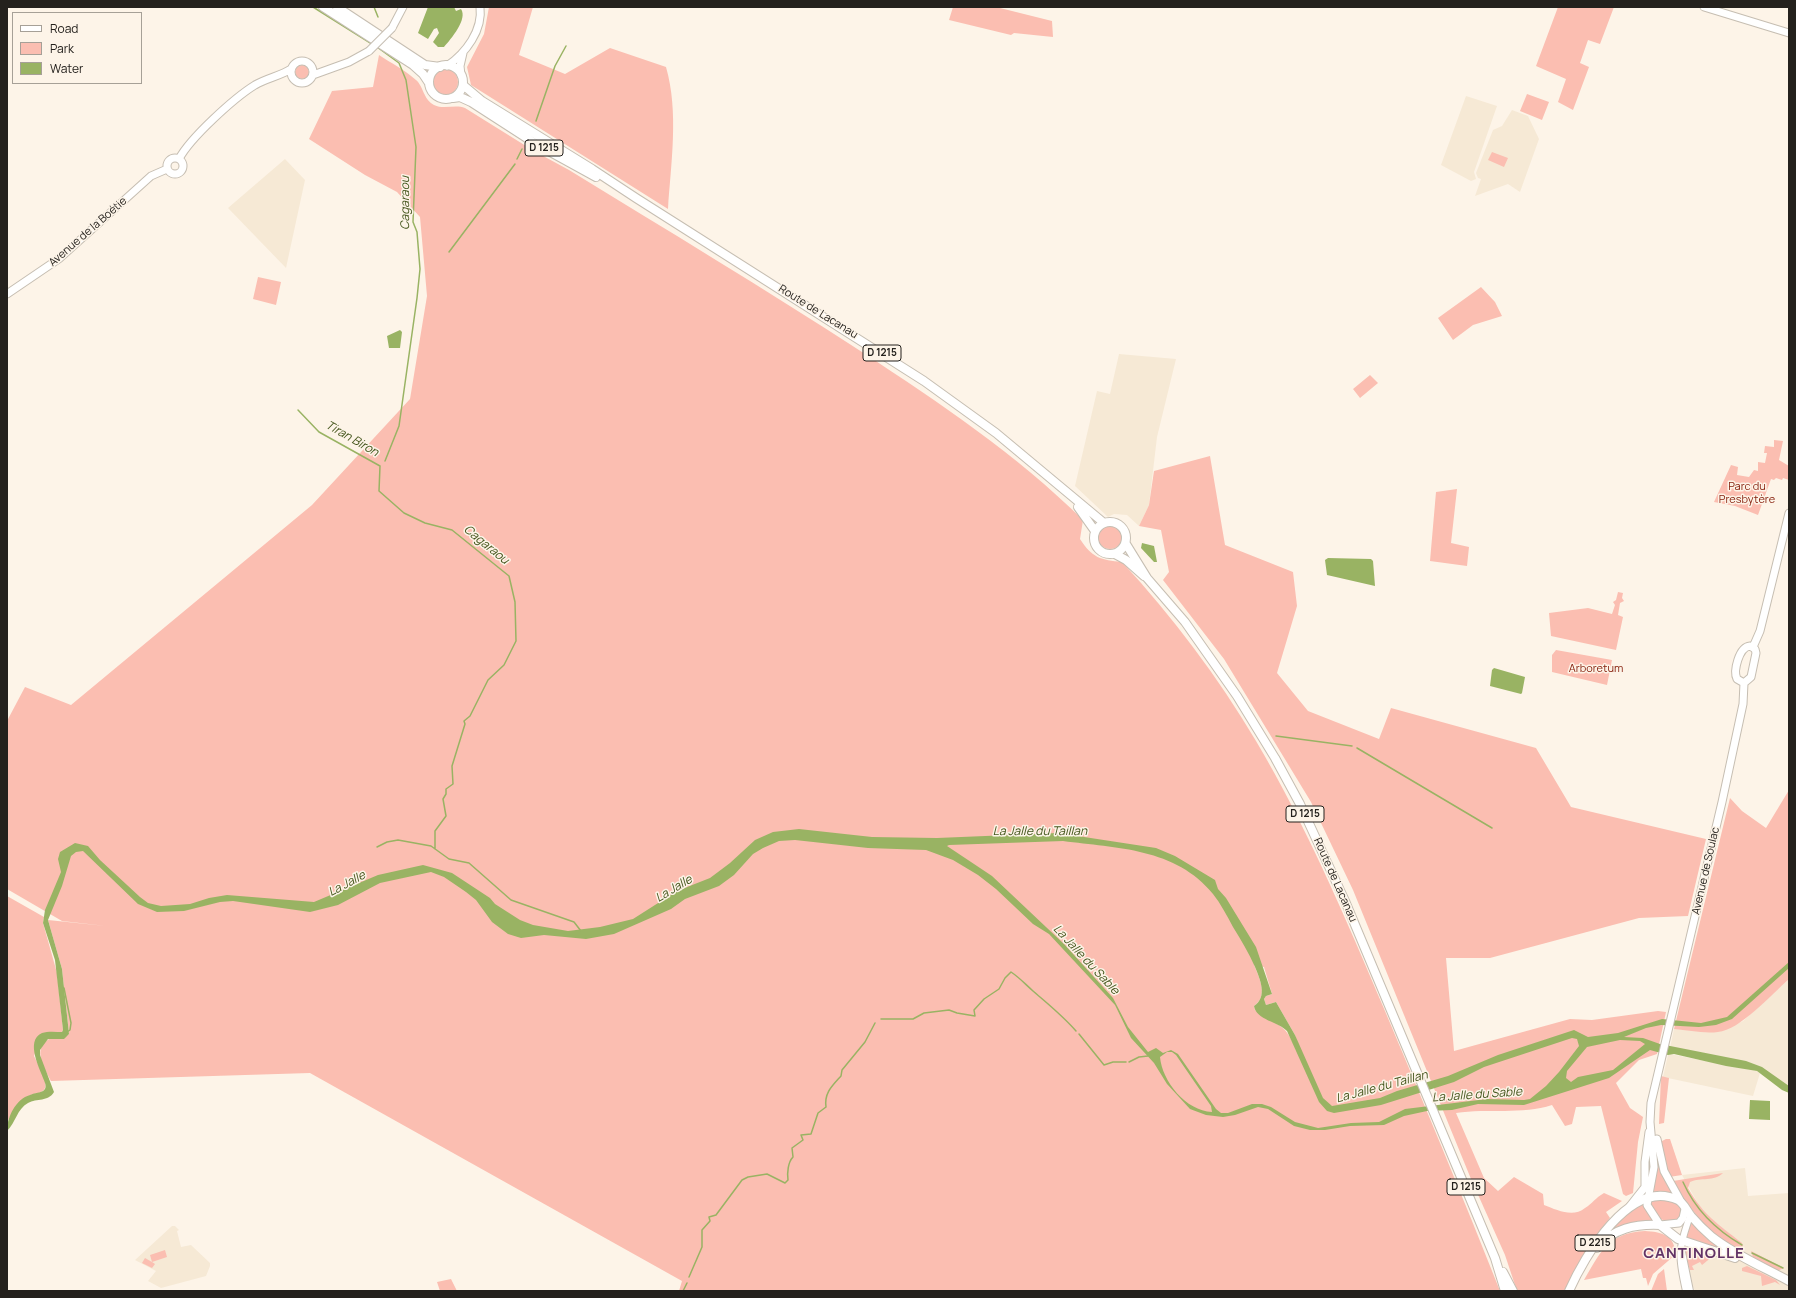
<!DOCTYPE html>
<html>
<head>
<meta charset="utf-8">
<style>
	body { margin:0 }
	#map { position:relative; width:1796px; height:1298px; overflow:hidden; background:#fdf4e8; font-family:Manrope,sans-serif }
	canvas { display:block }
	.frame { position:absolute; inset:0; border:8px solid #24211d; pointer-events:none }
	.legend { position:absolute; left:12px; top:12px; width:130px; height:72px; box-sizing:border-box; background:#fdf4e8; border:1px solid #a6a097; margin:0; padding:5px 7px; list-style:none; font-size:12px; color:#24211d }
	.legend li { display:flex; align-items:center; gap:8px; height:20px }
	.legend b { width:20px; border:1px solid #a6a097 }
</style>
</head>
<body>
<div id="map">
<canvas width="1796" height="1298"></canvas>
<div class="frame"></div>
<ul class="legend">
<li><b style="height:5px;background:#fff"></b>Road</li>
<li><b style="height:11px;background:#fbbeb1"></b>Park</li>
<li><b style="height:11px;background:#99b363"></b>Water</li>
</ul>
</div>
<script>
const g = document.querySelector('canvas').getContext('2d');
g.lineJoin = 'round';
function fill(path, color) {
  g.fillStyle = color;
  g.fill(path, 'evenodd');
}
function strokePath(path, color, width, dash) {
  g.strokeStyle = color;
  g.lineWidth = width;
  g.lineCap = dash ? 'butt' : 'round';
  g.setLineDash(dash || []);
  g.stroke(path);
}
function drawText(font, color, halo, rows, align = 'center') {
  g.font = font + ' Manrope,sans-serif';
  g.lineWidth = 3;
  g.setLineDash([]);
  g.textBaseline = 'middle';
  g.strokeStyle = halo;
  g.fillStyle = color;
  for (const [text, x, y, turn = 0] of rows) {
    g.save();
    g.translate(x, y);
    g.rotate((+turn || 0) * Math.PI / 180);
    g.textAlign = isNaN(turn) ? turn : align;
    if (halo) g.strokeText(text, 0, 0);
    g.fillText(text, 0, 0);
    g.restore();
  }
}
const built = new Path2D(`
	M1466 96 1497 106 1474 172 1476 179 1471 181 1441 165Z
	M1512 110 1528 116 1539 139 1520 192 1508 184 1475 196 1481 179 1478 178 1476 173 1493 130 1502 126Z
	M285 159 305 180 286 268 228 208Z
	M1119 354 1176 359 1157 437 1149 505 1139 526 1127 515 1114 514 1108 517 1075 486 1097 391 1110 394Z
	M1789 979V1087L1753 1064 1670 1048 1674 1029 1718 1032 1743 1021Z
	M1670 1054 1757 1071 1760 1073 1753 1096 1663 1077 1668 1055Z
	M1745 1168 1748 1196 1789 1193V1291H1695L1693 1287 1691 1288 1684 1252 1685 1238 1690 1224 1701 1209 1682 1175Z
	M172 1226H175L179 1230 177 1231 181 1247 191 1245 210 1263V1266L206 1276 161 1288 148 1281 156 1271 135 1260Z`);
const green = new Path2D(`
	M489 7H533L519 55 565 74 610 48 666 67C679 112 671 163 668 209L471 85 467 67 484 34Z
	M953 7H996L1052 21 1053 37 1014 33 1011 35 949 20Z
	M1558 7H1614L1600 44 1588 40 1580 63 1589 67 1573 110 1558 102 1566 79 1536 66Z
	M379 55C391 63 405 70 416 80 424 87 423 99 434 105 444 110 455 104 465 108L534 151 569 170C667 230 765 289 862 352 940 403 1016 454 1083 520L1080 539C1092 558 1101 560 1122 562 1173 617 1218 677 1256 741 1307 827 1346 919 1385 1011 1424 1104 1463 1197 1500 1291H679L682 1281 310 1073 51 1081C44 1068 32 1049 49 1039H62L69 1034 62 969 48 920 106 926 62 921 7 889V721L25 687 71 705 312 505 410 399 427 296 420 217 397 192 365 175 309 139 332 91 373 87ZM1254 965 1264 967 1272 994 1266 996 1264 999 1266 1005 1276 1002 1295 1035 1300 1050H1296C1285 1021 1277 1027 1255 1010L1254 1006C1269 996 1259 977 1254 965Z
	M295 72a7 7 0 1 1 14 0a7 7 0 1 1-14 0Z
	M432 82a13 13 0 1 1 26 0a13 13 0 1 1-26 0Z
	M1527 94 1549 102 1542 120 1520 111Z
	M1492 152 1508 158 1504 167 1488 160Z
	M258 277 281 282 276 305 253 299Z
	M1481 287 1495 302 1502 316 1473 325 1453 340 1438 318Z
	M1370 375 1378 383 1360 398 1353 389Z
	M1774 440 1783 441 1779 460 1789 466V480L1783 478 1782 480 1776 478 1774 480 1771 479 1758 515 1735 506 1714 502 1731 465 1738 467 1737 475 1749 477 1754 470 1758 471V462L1765 463 1767 453H1764L1765 446 1774 447Z
	M1210 456 1225 545 1293 572 1297 606 1277 673 1308 711 1379 739 1391 708 1536 748 1571 807 1706 839 1688 916 1639 918 1490 958H1446L1454 1051 1570 1019 1592 1020 1658 1011 1666 1012 1657 1054 1639 1060 1616 1083 1630 1108 1643 1117 1638 1142 1633 1193 1626 1196 1623 1194 1601 1106 1576 1107 1572 1124 1565 1126 1552 1105C1522 1115 1488 1108 1456 1113L1484 1178 1498 1191 1514 1177 1543 1194 1544 1205C1557 1210 1573 1218 1585 1208 1593 1203 1595 1198 1604 1193L1622 1201 1606 1212 1610 1218 1595 1237 1564 1291H1517L1505 1255 1471 1179 1353 890 1311 802 1224 659 1163 580 1169 572 1161 530 1139 526 1149 505 1154 471Z
	M1457 489 1451 543 1469 547 1467 566 1430 561 1436 492Z
	M1098 537a12 12 0 1 1 24 0a12 12 0 1 1-24 0Z
	M1618 592 1623 593 1622 598 1624 601 1620 603 1618 615 1623 617 1616 650 1551 636 1549 613 1588 608 1612 614 1615 605 1613 602 1616 600Z
	M1556 650 1612 660 1607 685 1552 672V655Z
	M1789 790V979C1771 995 1740 1030 1718 1032 1704 1034 1688 1030 1674 1029L1730 798 1742 811 1766 828Z
	M7 896 44 917 43 923 57 973 63 1030 62 1032 42 1034 34 1056C37 1062 48 1082 45 1088 43 1094 33 1093 29 1096 18 1103 13 1111 7 1122Z
	M1661 1076 1669 1078 1664 1123 1659 1124Z
	M1653 1134 1661 1170 1672 1194H1652Z
	M1666 1139H1670L1682 1175 1669 1177 1660 1142Z
	M1723 1173C1714 1182 1701 1177 1690 1182L1688 1188C1704 1216 1717 1223 1742 1243L1743 1246 1740 1250C1716 1244 1684 1202 1673 1181Z
	M1657 1199C1668 1201 1680 1201 1682 1213L1678 1220C1660 1222 1660 1220 1650 1206V1202Z
	M1642 1203 1653 1221C1632 1220 1618 1226 1602 1238L1618 1221Z
	M1694 1223 1728 1252 1685 1238 1690 1224Z
	M1645 1231C1661 1232 1676 1235 1675 1255L1653 1274 1648 1286 1646 1278H1643L1641 1269 1584 1280C1601 1251 1608 1233 1645 1231Z
	M1689 1246 1713 1254V1256L1702 1265 1700 1262 1692 1266 1694 1270H1690L1684 1252Z
	M165 1250 167 1257 152 1262 155 1264 152 1268 142 1263 145 1258 152 1262 150 1255Z
	M1751 1251 1784 1268 1777 1271 1754 1260Z
	M1747 1266 1776 1280 1780 1285 1775 1282 1762 1286 1761 1276 1742 1271V1268Z
	M1664 1269 1667 1291H1651L1658 1274Z
	M451 1279 457 1291H440L437 1282Z`);
const water = new Path2D(`
	M428 7H454L456 11 461 9C468 19 451 39 444 47H438L433 42 439 33 437 28 434 29 428 39 418 33Z
	M400 330 402 332 400 348H389L387 336Z
	M1142 543 1154 546 1157 562H1154L1141 548Z
	M1328 558 1371 559 1373 561 1375 586 1327 575 1325 560Z
	M1494 668 1525 677 1522 693 1521 694 1490 686 1492 670Z
	M799 829 872 837 937 838 1058 833 1156 848 1175 856 1215 880 1218 889 1226 898 1256 947 1272 994 1266 996 1264 999 1266 1005 1276 1002 1295 1035 1323 1098 1332 1106 1380 1098 1397 1091 1448 1076 1498 1055 1574 1030 1588 1037 1618 1033 1662 1019 1701 1023 1727 1017 1789 962V968L1732 1019 1716 1025 1699 1027 1661 1025 1646 1028 1624 1037 1643 1038 1660 1044 1746 1061 1762 1067 1789 1086V1093L1782 1090 1757 1071 1726 1066 1674 1054 1668 1055 1650 1050 1609 1078 1524 1105 1478 1104 1452 1110 1427 1111 1404 1116 1384 1125 1350 1126 1325 1130H1310L1294 1126 1268 1109 1258 1107 1235 1115 1223 1117 1206 1115 1190 1109 1167 1084 1154 1063 1131 1038 1115 1005 1049 934 1033 924 996 889 978 875 953 860 926 850 868 848 795 840 779 841 763 848 753 854 734 875 719 886 685 899 671 909 614 934 586 939 544 935 521 938 508 934 492 922 476 900 466 892 444 877 431 872 380 883 338 905 310 912 233 901 220 902 184 911 157 912 138 904 83 851 76 852 71 856 62 886 48 920 62 969 69 1034 64 1039H48L40 1050V1055L54 1092C48 1102 37 1098 28 1103 17 1109 16 1122 7 1131 7 1117 16 1099 30 1095 34 1093 39 1093 43 1091 46 1089 46 1086 45 1083 41 1071 24 1041 42 1033 48 1031 56 1032 62 1032L63 1030 55 960 43 923 45 910 61 872 58 859 60 852 75 843 88 846 100 860 140 897 148 903 161 906 190 904 209 898 227 895 314 902 378 875 423 865 452 873 490 898 495 904 520 920 533 925 568 931 600 927 633 919 677 891 710 878 730 863 755 840 773 832ZM1063 841C1116 848 1176 848 1213 894 1221 904 1227 916 1233 927 1241 940 1249 953 1255 967 1260 979 1268 997 1254 1006 1256 1020 1279 1022 1287 1031L1319 1102 1327 1111 1334 1113 1381 1105 1454 1082 1484 1067 1572 1038 1577 1039 1579 1046 1559 1072 1546 1086 1530 1099 1524 1100 1487 1099 1405 1109 1379 1122 1351 1123 1318 1128 1295 1122 1271 1107 1262 1104H1252L1228 1113H1221L1216 1109 1178 1054 1171 1050 1163 1053 1156 1048 1148 1052 1128 1027 1113 998 1064 944 992 876 947 846 949 845ZM1620 1040 1640 1041 1645 1044 1613 1070 1578 1077 1571 1082 1566 1078 1567 1071 1587 1047ZM1167 1052H1172L1176 1055 1211 1106 1212 1112C1186 1111 1162 1081 1160 1057Z
	M1750 1100 1770 1101V1120L1749 1119Z`);
const stream = new Path2D(`
	M313 7 372 44
	M374 7 378 17
	M377 47 399 63 406 80 416 147 413 222 417 232 420 269 417 298 399 426 385 461
	M536 121 555 66 566 46
	M517 159 522 149
	M449 252 515 164
	M298 410 319 432 380 466 379 491 404 513 425 523 452 530 509 576 515 602 516 641 504 665 488 680 470 716 464 721 465 724 452 766 453 784 446 789V794L443 799 446 816 435 831V849
	M1276 736 1352 746
	M1357 748 1492 828
	M377 847 387 842 398 840 431 846 449 859 469 863 511 900 574 922 581 931
	M484 899 494 906
	M64 988 71 1023 70 1030 67 1032
	M881 1019H913L924 1013 949 1010 957 1013 975 1016 974 1010 984 999 999 989 1005 978 1011 972C1020 978 1025 984 1033 991 1048 1004 1063 1016 1076 1031
	M1079 1034 1104 1065 1113 1062H1126
	M1129 1062 1139 1057 1148 1056
	M1683 1182C1695 1209 1716 1230 1742 1245
	M1752 1253 1783 1268
	M689 1277 702 1247V1230L710 1221 709 1217 716 1215 742 1180 748 1177 767 1174 785 1183 788 1180C787 1173 788 1162 793 1157L792 1148 803 1140 801 1135 811 1134 818 1113 826 1107C824 1093 832 1086 841 1076L842 1070 865 1042 875 1023
	M683 1291 687 1283`);
const tertiary = new Path2D(`
	M1682 1252 1690 1291
	M1686 1291C1678 1256 1678 1249 1690 1216`);
const secondary = new Path2D(`
	M1704 7 1789 33
	M392 28 403 7
	M291 72a11 11 0 1 1 22 0a11 11 0 1 1-22 0Z
	M447 66C466 53 483 30 480 7
	M313 75 349 62 369 51
	M461 75 460 66 463 53
	M167 166a8 8 0 1 1 16 0a8 8 0 1 1-16 0Z
	M179 159C190 138 234 98 255 85 267 78 280 76 291 69
	M7 294 60 258 151 176 167 169
	M1750 646 1755 649 1756 653 1751 677 1744 683 1737 679C1733 671 1739 647 1750 646Z
	M1753 647 1760 631 1789 513
	M1657 1139 1664 1171 1680 1200
	M1630 1206 1645 1187V1162L1649 1132
	M1685 1209 1683 1218 1679 1223 1660 1225 1647 1205 1654 1167 1650 1122 1651 1103 1722 802 1743 704 1744 683`);
const primary = new Path2D(`
	M323 7 413 65 423 74 429 83
	M337 7 425 65 440 67
	M429 82a17 17 0 1 1 34 0a17 17 0 1 1-34 0Z
	M463 85 482 101 592 169 636 198 924 381 996 433 1104 523
	M453 98 460 97 471 102 536 144 596 177
	M1078 507 1095 531
	M1094 538a16 16 0 1 1 32 0a16 16 0 1 1-32 0Z
	M1126 544 1147 578 1185 622 1237 696 1275 758 1300 804 1345 901 1495 1258 1505 1291
	M1115 554 1126 560 1144 576
	M1597 1248C1613 1228 1636 1224 1660 1225L1678 1239 1735 1258
	M1503 1272 1513 1291
	M1569 1291C1584 1257 1630 1177 1678 1200 1683 1202 1687 1211 1691 1216 1697 1223 1705 1231 1712 1237 1735 1255 1763 1267 1789 1281`);
const secondaryBridge = new Path2D(`
	M369 51 392 28`);
const shields = [
	[544,148,38],
	[882,353,38],
	[1305,814,38],
	[1466,1187,38],
	[1595,1243,40]
];
const shieldNames = [
	["D 1215",544,148],
	["D 1215",882,353],
	["D 1215",1305,814],
	["D 1215",1466,1187],
	["D 2215",1595,1243]
];
const streetNames = [
	["Avenue de la Boétie",88,232,-41],
	["Route de Lacanau",818,312,32],
	["Avenue de Soulac",1706,871,-77],
	["Route de Lacanau",1335,880,66]
];
const parkNames = [
	["Parc du",1747,487],
	["Presbytère",1747,500],
	["Arboretum",1596,669]
];
const waterNames = [
	["Cagaraou",406,203,-90],
	["Tiran Biron",352,439,30],
	["Cagaraou",486,545,39],
	["La Jalle du Taillan",1040,832],
	["La Jalle",347,884,-28],
	["La Jalle",674,889,-31],
	["La Jalle du Sable",1086,960,47],
	["La Jalle du Taillan",1382,1087,-15],
	["La Jalle du Sable",1477,1095,-4]
];
const districtNames = [
	["CANTINOLLE",1694,1254]
];
fill(built, '#f6e9d5');
fill(green, '#fbbeb1');
fill(water, '#99b363');
strokePath(stream, '#99b363', 1.5);
strokePath(tertiary, '#c6beb2', 8);
strokePath(secondary, '#c6beb2', 9);
strokePath(primary, '#c6beb2', 10);
strokePath(tertiary, '#fff', 6);
strokePath(secondary, '#fff', 7);
strokePath(primary, '#fff', 8);
strokePath(secondaryBridge, '#c6beb2', 9, []);
strokePath(secondaryBridge, '#fff', 7);
for (const [x, y, w] of shields) {
  const box = new Path2D();
  box.roundRect(x - w / 2, y - 8, w, 16, 3);
  g.fillStyle = '#fdf4e8';
  g.fill(box);
  strokePath(box, '#24211d', 1);
}
drawText('bold 10px', '#24211d', null, shieldNames);
drawText('11px', '#24211d', '#fdf4e8', streetNames);
drawText('11px', '#87210e', '#fdf4e8', parkNames);
drawText('italic 12px', '#45561d', '#fdf4e8', waterNames);
g.letterSpacing = '1px';
drawText('bold 15px', '#623366', '#fdf4e8', districtNames);
g.letterSpacing = '0px';
</script>
</body>
</html>
